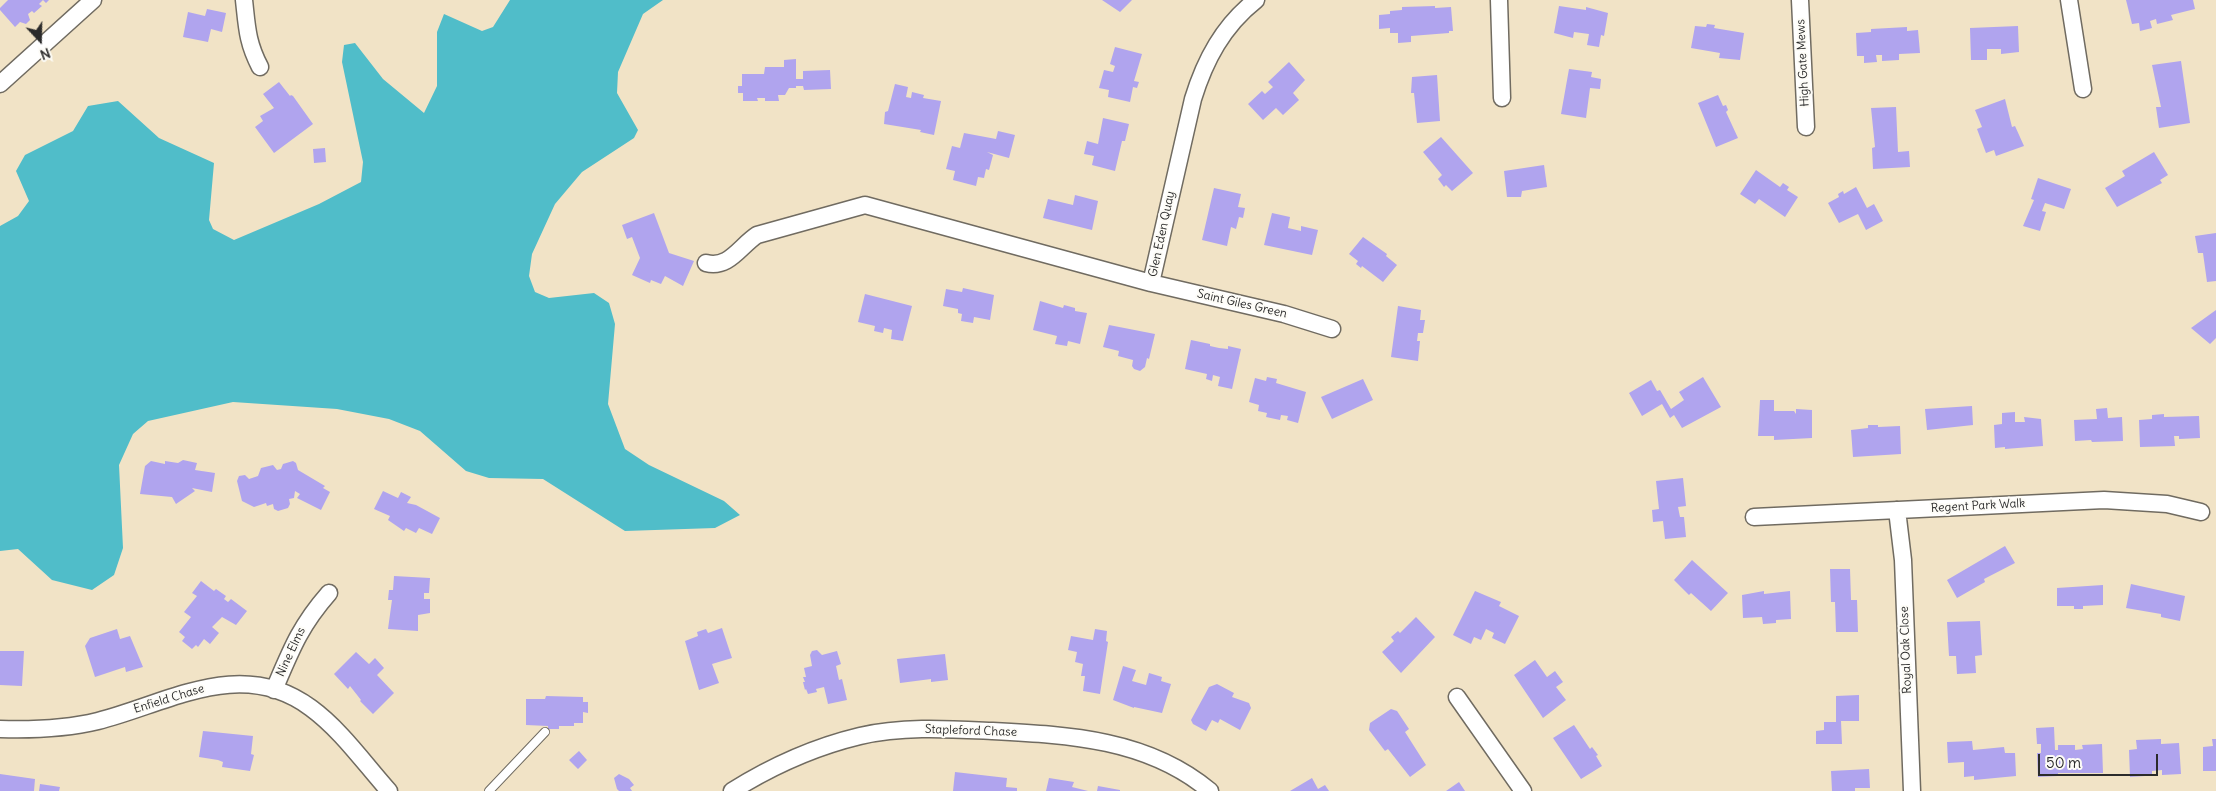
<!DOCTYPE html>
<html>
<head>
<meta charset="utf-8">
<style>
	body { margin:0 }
	#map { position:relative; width:2216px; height:791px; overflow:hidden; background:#f1e3c6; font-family:Delius,sans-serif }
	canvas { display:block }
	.north { position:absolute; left:15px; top:15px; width:50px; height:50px; -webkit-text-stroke:4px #fdfcf7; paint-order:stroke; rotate:159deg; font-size:14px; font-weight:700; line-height:20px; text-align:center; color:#2b2b2b }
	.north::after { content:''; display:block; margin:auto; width:18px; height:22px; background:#2b2b2b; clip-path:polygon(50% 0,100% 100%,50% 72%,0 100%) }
	.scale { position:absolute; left:2038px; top:754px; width:120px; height:22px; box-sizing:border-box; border:2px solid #2b2b2b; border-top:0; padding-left:6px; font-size:15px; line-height:18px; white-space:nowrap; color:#2b2b2b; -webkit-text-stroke:4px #fdfcf7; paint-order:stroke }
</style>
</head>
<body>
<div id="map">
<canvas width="2216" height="791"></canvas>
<div class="north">N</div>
<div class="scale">50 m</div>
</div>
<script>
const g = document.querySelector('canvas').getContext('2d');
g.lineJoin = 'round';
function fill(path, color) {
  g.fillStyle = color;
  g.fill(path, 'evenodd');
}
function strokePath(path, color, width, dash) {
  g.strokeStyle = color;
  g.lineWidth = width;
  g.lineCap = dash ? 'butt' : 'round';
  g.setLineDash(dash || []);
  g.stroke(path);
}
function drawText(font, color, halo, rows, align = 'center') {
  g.font = font + ' Delius,sans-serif';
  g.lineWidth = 4;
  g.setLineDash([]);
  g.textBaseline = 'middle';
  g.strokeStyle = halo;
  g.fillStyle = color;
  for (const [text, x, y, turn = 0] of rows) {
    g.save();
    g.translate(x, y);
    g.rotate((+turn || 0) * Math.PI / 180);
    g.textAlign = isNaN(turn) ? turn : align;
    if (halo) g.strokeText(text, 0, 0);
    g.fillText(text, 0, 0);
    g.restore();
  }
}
const water = new Path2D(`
	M510 0H663L643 14 618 72 617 93 638 130 634 138 582 172 555 204 532 254 529 276 535 292 549 298 594 293 609 303 615 324 608 404 625 449 649 465 724 501 740 515 715 528 625 531 543 479 489 478 466 471 420 431 389 419 337 409 233 402 148 421 133 434 119 465 123 548 114 575 92 590 52 580 18 549 0 551V226L18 216 29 201 16 171 25 155 73 131 88 106 118 101 159 138 214 163 209 220 213 229 234 240 319 204 361 182 363 162 342 62 344 45 355 43 383 79 424 113 437 86V32L444 14 482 31 493 27Z`);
const building = new Path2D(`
	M8 0H49L46 3 43 0 39 4 42 6 34 13 32 11 28 14 30 20 26 24 20 22 15 27 0 10V8Z
	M1102 0H1132L1120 12Z
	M2126 0H2193L2195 9 2171 15 2173 20 2157 24 2156 19 2150 21 2152 28 2140 31 2139 23 2132 24Z
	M1435 6V8L1451 7 1453 31H1449V33L1411 36V42L1398 43V33H1390V28L1379 29V15L1390 14V11L1402 10V7Z
	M1559 6 1586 10V7L1608 13 1604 36 1601 35 1599 47 1587 45 1589 34 1574 32 1573 38 1554 33Z
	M207 9 226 13 222 32 211 29 208 42 183 37 188 12 205 16Z
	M1707 24 1715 25 1714 28 1744 33 1740 60 1719 58 1720 53 1691 48 1695 26 1706 27Z
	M2018 26 2019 52 2001 54V49H1987V60H1971L1970 28Z
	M1907 27V31L1918 30 1920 53 1899 54V60L1882 61V55H1876L1877 62 1864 63V56H1857L1856 33 1871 32V29Z
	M1115 47 1142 54 1134 81 1139 82 1137 88 1133 87 1130 102 1108 97 1109 90 1099 88 1104 70 1113 72 1115 66 1110 64Z
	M796 59V79H803V71L830 70 831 89 804 90 803 86H796V88H789L785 95H778L779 101H765V98H757L758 101H743V93H738V86H742V74H764L765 67H784V60Z
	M2181 61 2190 123 2159 128 2156 107H2161L2152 65Z
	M1289 62 1305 80 1293 93 1299 100 1283 115 1276 108 1263 120 1248 104 1262 91 1265 94 1273 87 1268 82Z
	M1569 69 1592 72 1591 77 1601 79 1600 89 1590 88 1586 118 1561 114Z
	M1437 75 1440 121 1417 123 1414 93H1411L1412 77Z
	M279 82 290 96 291 95 293 96 313 124 274 153 255 127 263 121 260 116 274 108 263 94Z
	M895 84 908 87 906 97 911 98 912 92 924 95 923 98 941 101 934 135 920 132 921 130 884 124 885 112 888 111Z
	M1718 95 1723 106 1726 105 1728 110 1726 112 1738 138 1716 147 1698 103Z
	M2005 99 2012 127 2015 126 2024 146 1996 156 1994 150 1986 153 1977 129 1982 127 1975 110Z
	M1896 107 1898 152 1909 151 1910 167 1873 169 1872 148 1875 147 1871 108Z
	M1103 118 1129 124 1125 141H1122L1115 171 1092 165 1094 156 1084 154 1087 141 1098 144Z
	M998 131 1015 135 1009 158 987 152 993 155 989 170 986 169 984 178 978 177 976 186 953 180 955 171 946 169 952 146 960 148 964 133 996 139Z
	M1441 137 1473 173 1452 191 1446 185 1444 187 1438 179 1442 175 1423 152Z
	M325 148 326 162 314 163 313 149Z
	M2154 152 2168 175 2160 180 2162 183 2117 207 2105 188 2125 176 2122 171Z
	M1544 165 1547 187 1522 191 1521 197H1507L1504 171Z
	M1756 170 1780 187 1783 183 1789 187 1787 190 1798 197 1785 217 1759 199 1755 204 1740 194Z
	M2038 178 2071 189 2064 209 2045 203 2042 211 2046 212 2040 231 2023 226 2034 200 2031 199Z
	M1856 187 1867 208 1874 204 1883 221 1866 230 1858 214 1839 223 1828 203 1839 197 1838 194 1843 191 1844 194Z
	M1214 188 1241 194 1238 207 1245 208 1243 218 1239 217 1236 229 1231 227 1227 246 1202 240Z
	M1075 195 1098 201 1092 230 1043 218 1048 199 1073 205Z
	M654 213 669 253 694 261 683 286 665 276 661 284 651 280 650 283 632 275 640 258 632 237 627 239 622 225Z
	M1272 213 1290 217 1288 228 1301 231V226L1318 230 1312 255 1264 245Z
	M2216 233V281L2207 282 2203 253H2198L2195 236Z
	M1363 237 1387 254 1386 256 1397 265 1383 282 1362 266 1361 268 1356 264 1358 261 1349 254Z
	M963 288 994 295 990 320 974 317 973 323 961 321 962 314 958 313V309L943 306 946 289 962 292Z
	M865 294 912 306 903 341 891 339 892 330 884 328 883 333 874 331 875 326 858 322Z
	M1040 301 1063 308 1064 305 1075 308V311L1087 313 1080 344 1068 341 1067 346 1055 344 1057 336 1033 330Z
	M1398 306 1421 310 1420 320H1425L1423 333H1418L1417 341H1420L1418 361 1391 357Z
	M2216 310V338L2210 344 2191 328Z
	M1109 325 1155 334 1149 359 1147 358 1145 367 1140 371 1134 369 1132 366 1133 360 1118 356 1119 351 1103 347Z
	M1191 340 1210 344V346L1219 348 1228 349V346L1241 349 1232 389 1218 386 1220 377 1213 375 1212 381 1206 379 1207 374 1185 369Z
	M1267 377 1277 379 1276 383 1306 392 1298 423 1287 420 1288 416 1281 415 1280 420 1266 417 1267 413 1258 411 1259 405 1249 402 1255 378 1266 381Z
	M1703 377 1721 407 1682 428 1674 415 1670 418 1662 404 1642 416 1629 393 1651 380 1657 391 1660 390 1671 409 1684 400 1679 392Z
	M1363 379 1373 400 1332 419 1321 397Z
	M1760 400H1774V411H1794L1796 414V409L1812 410V438L1774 440V436H1758Z
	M1972 406 1973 425 1927 430 1925 409Z
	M2107 408 2108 418 2122 417 2123 441 2092 442 2091 440 2075 441 2074 420 2097 419 2096 409Z
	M2015 412V422H2025L2024 417 2041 419 2043 446 2005 449V447L1995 448 1994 425 2002 424V413Z
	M2164 414V417L2199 416 2200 438 2179 439V436H2174L2175 446 2140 447 2139 420 2152 419V415Z
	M1868 425H1878V427L1900 426 1901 454 1853 457 1851 430 1868 428Z
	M183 460 197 463 195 470 215 473 212 492 192 488 195 491 176 504 172 497 140 494 145 466 151 461 165 464V461L178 463Z
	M293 461 296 463 298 470 325 486 323 488 330 492 321 510 297 498 300 494 295 491 294 498 289 499 290 504 288 508 278 511 274 509 273 504 267 506 266 503 254 507 242 501 237 481 239 476 245 475 249 479 258 476 261 468 273 465 277 470 281 469 283 464Z
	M1683 478 1686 506 1678 507 1680 517H1684L1686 537 1665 539 1663 521 1653 522 1652 510 1659 509 1656 481Z
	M383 491 398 498 401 492 411 497 407 503 416 505 440 518 432 534 419 528 416 533 406 528 404 531 388 520 390 516 374 509Z
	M2005 546 2015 563 1984 579 1985 582 1957 598 1947 580Z
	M1692 560 1728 593 1711 611 1691 593 1689 595 1674 580Z
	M1830 569H1850L1851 600H1857L1858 632H1836L1835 602H1831Z
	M394 576 430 578 429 593H424V599H430V613L418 615V631L388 629 392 600H388L389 590H393Z
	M201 581 214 591 216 589 226 596 224 599 228 602 231 599 247 611 236 625 222 617 212 627 219 633 210 644 204 639 198 647 196 645 192 649 182 641 185 637 179 632 191 617 184 612 197 596 192 593Z
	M2131 584 2185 596 2180 621 2161 617V614L2126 608Z
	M2103 585V605L2083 606V609H2074V606H2057V588Z
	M1475 591 1501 602 1499 606 1519 616 1505 644 1492 638 1494 633 1486 629 1481 640 1474 637 1471 644 1453 635Z
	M1764 591V594L1790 591 1791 619 1776 620V623L1763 624 1762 617 1743 618 1742 595Z
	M1416 617 1435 637 1401 673 1382 652 1394 641 1391 637 1398 631 1400 633Z
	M1980 621 1982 655 1975 656 1976 673 1957 674 1956 656H1949L1947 622Z
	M722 628 732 658 712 664 719 683 699 690 685 641 698 636 697 632 706 629 708 633Z
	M117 629 120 639 130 636 143 667 126 672 125 667 95 677 85 646 90 638Z
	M1095 629 1107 631 1106 641 1108 642 1100 694 1083 691 1085 676H1081L1083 664 1075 662 1077 652 1068 650 1071 636 1093 640Z
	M817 650 822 655 837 651 841 664 836 666 839 680 842 679 847 700 828 704 824 687 816 689 817 692 808 694 806 689 805 690 803 682H805L803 677H806L804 668 812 666 810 655 812 651Z
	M0 651H24L22 686 0 685Z
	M356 652 369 664 375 658 384 668 377 675 394 693 373 714 360 701 361 700 350 686 348 689 334 674Z
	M945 654 948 680 931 682V679L900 683 897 659Z
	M1535 660 1547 677 1555 671 1563 682 1556 687 1566 700 1543 718 1514 675Z
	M1123 666 1136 670 1132 681 1146 685 1149 673 1162 677 1161 681 1171 684 1162 713 1134 707V708L1113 700Z
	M1217 684 1234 693 1232 697 1249 703 1251 708 1240 730 1220 719 1218 723 1212 720 1206 731 1193 724 1191 720 1209 687Z
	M1859 695V721H1841L1842 744H1816V731L1824 730V722H1836V696Z
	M546 696 583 697V702H588V713L583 712V723H574V726H559V729H548V726L526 725V699H545Z
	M1391 709 1397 711 1409 729 1405 732 1426 765 1410 777 1388 749 1385 751 1369 730 1370 723Z
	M1574 725 1590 749 1592 747 1598 755 1596 756 1602 766 1581 779 1553 738Z
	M2054 727 2055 750H2058V745H2075V750L2083 749 2082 745 2102 744 2103 773H2058V776L2038 777 2037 753H2041V744H2037L2036 728Z
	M203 731 253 736 251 754 254 755 250 771 222 767 223 762 218 760 199 757Z
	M2161 739V744L2179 743 2181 774 2162 775V770L2152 771V774H2145V776L2130 777 2129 750 2137 749 2136 740Z
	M2212 739H2216V771H2203V747L2213 746Z
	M1972 741 1973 750 2004 747 2005 753H2015L2016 776 1974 780V776L1964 777V762L1948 763 1947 742Z
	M579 751 587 760 578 769 569 760Z
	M1869 769 1870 788H1855V791H1832L1831 771Z
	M955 772 1007 778 1006 787 1017 788V791H953Z
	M0 774 35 779 34 791H0Z
	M619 774 629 779 634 785 630 788 632 791H619L617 789 614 778Z
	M1049 778 1074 782 1072 787 1088 791H1046Z
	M1312 778 1318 789 1325 785 1329 791H1290Z
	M1459 782 1465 791H1446Z
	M40 784 60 787 59 791H39Z
	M1098 786 1120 790V791H1097Z`);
const lane = new Path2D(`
	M489 791 545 732`);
const street = new Path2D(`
	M244 0C247 27 247 42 260 67
	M1499 0 1502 98
	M1800 0 1806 127
	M2069 0 2083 89
	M0 84 93 0
	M706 263C729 269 740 246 757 235L865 205 1151 283 1284 314 1332 329
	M1151 283 1193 99C1205 60 1223 26 1256 0
	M1897 510 1903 560 1912 791
	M1754 517 2104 500 2167 504 2201 512
	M274 690C291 650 300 626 329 593
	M1457 697 1523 791
	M0 729C33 730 65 729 98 721 169 703 241 656 311 708 341 730 364 763 389 791
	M732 791C772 766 814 747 860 736 903 726 949 729 992 731 1069 735 1148 739 1210 791`);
const streetNames = [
	["High Gate Mews",1803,63,-93],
	["Glen Eden Quay",1162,234,-78],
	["Saint Giles Green",1242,304,13],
	["Regent Park Walk",1978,506,-3],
	["Royal Oak Close",1906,650,-92],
	["Nine Elms",291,652,-65],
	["Enfield Chase",169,699,-17],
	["Stapleford Chase",971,731,2]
];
fill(water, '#50bdc9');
fill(building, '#b0a4ee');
strokePath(lane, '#706b61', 10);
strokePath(street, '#706b61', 19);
strokePath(lane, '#fff', 8);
strokePath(street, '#fff', 16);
drawText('12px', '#2b2b2b', '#fdfcf7', streetNames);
</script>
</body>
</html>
